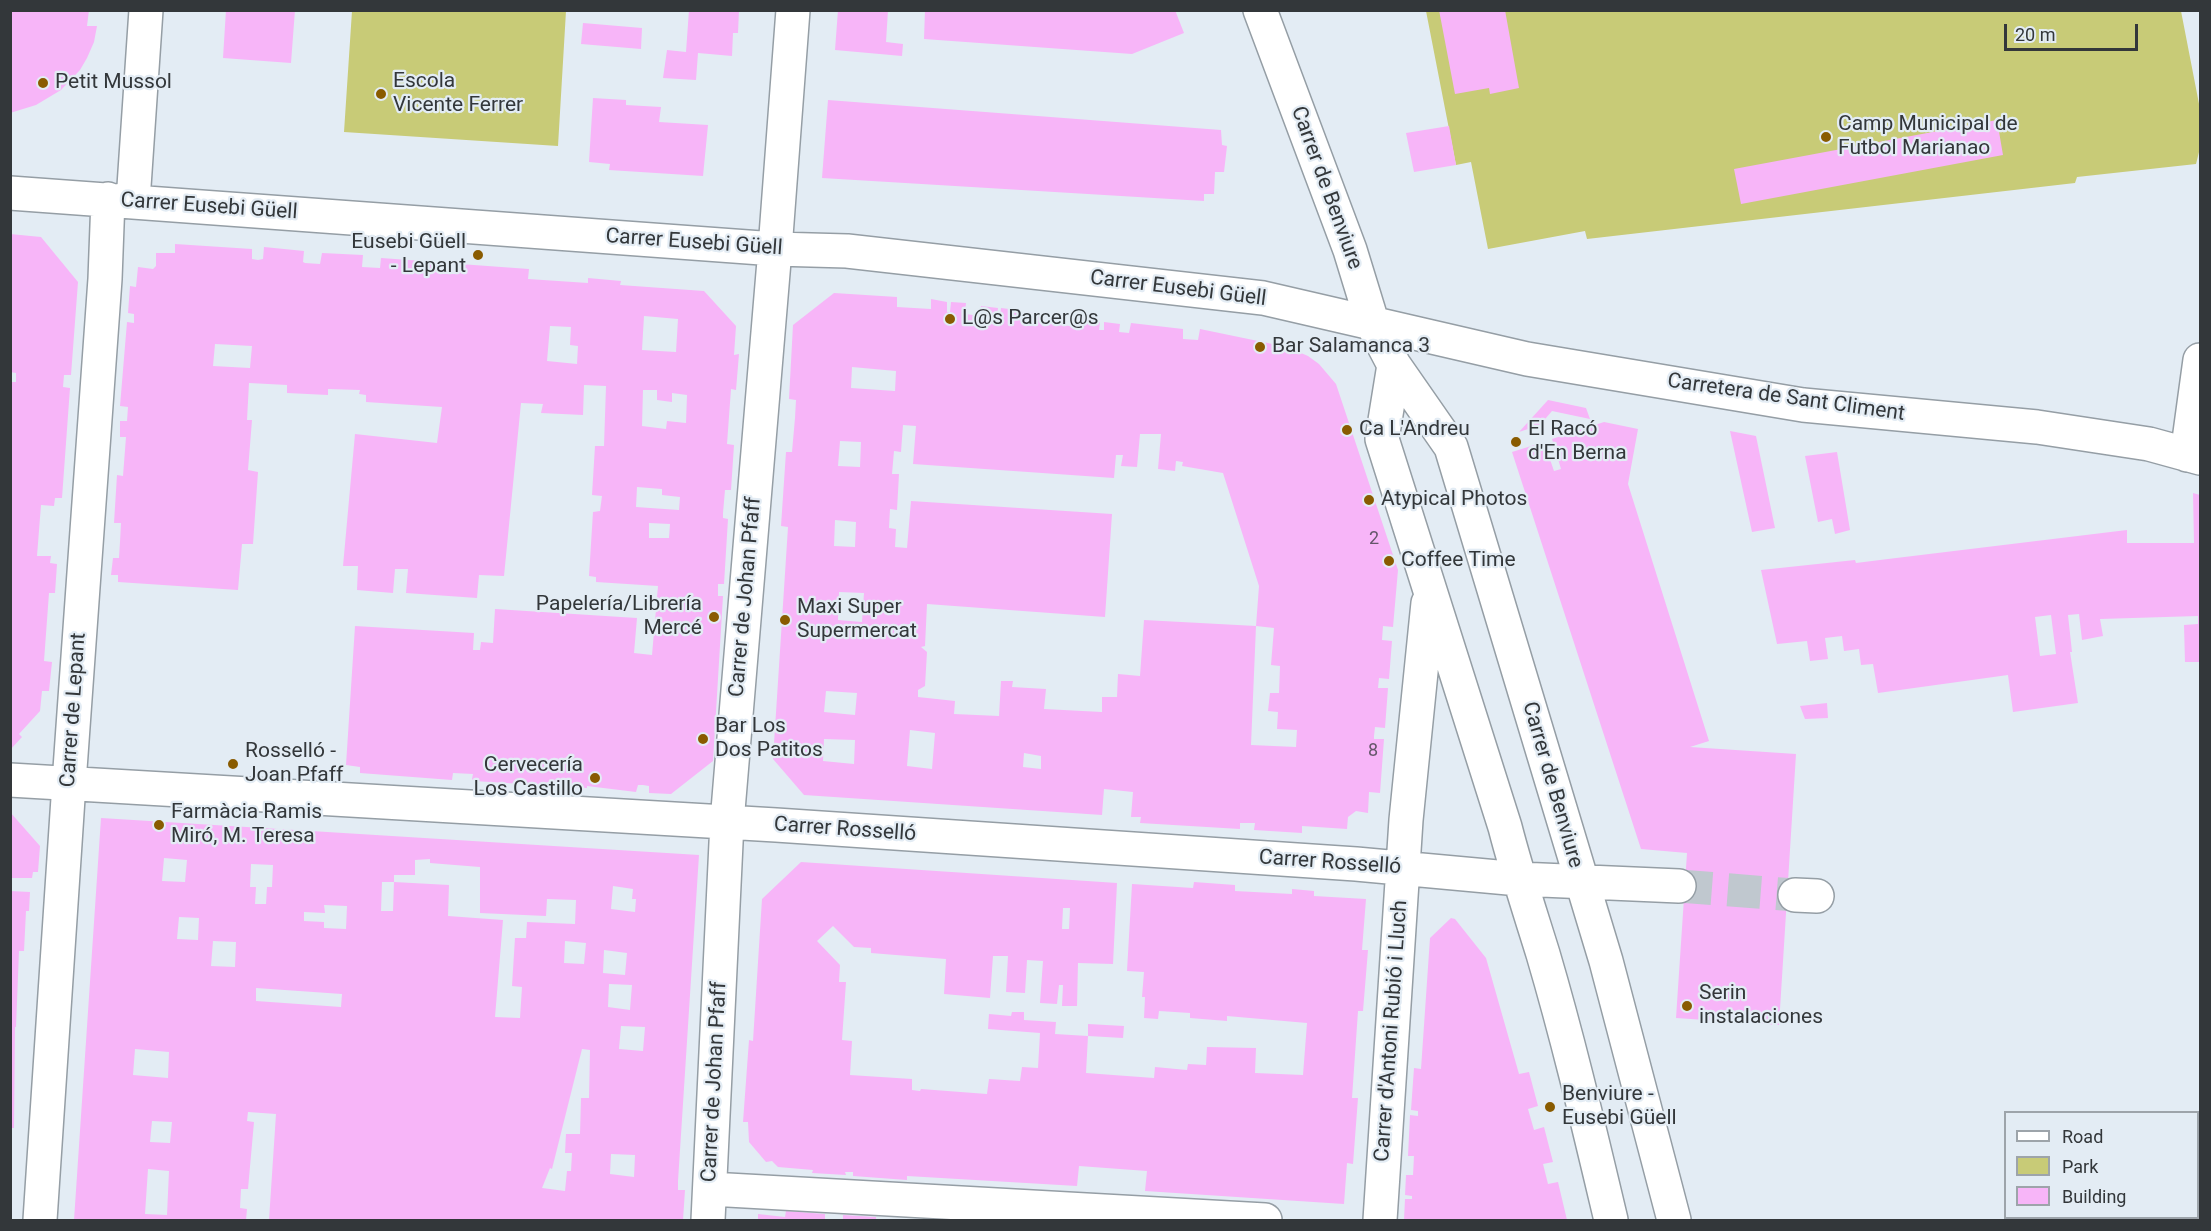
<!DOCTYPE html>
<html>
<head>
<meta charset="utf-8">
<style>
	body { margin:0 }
	#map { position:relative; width:2211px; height:1231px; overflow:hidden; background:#e3ecf4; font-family:Roboto,sans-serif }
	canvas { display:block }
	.frame { position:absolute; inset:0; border:12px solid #33373a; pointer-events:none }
	.legend { position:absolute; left:2004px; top:1111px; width:195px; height:108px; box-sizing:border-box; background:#e3ecf4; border:2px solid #9da4aa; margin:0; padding:8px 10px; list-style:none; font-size:18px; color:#33373a }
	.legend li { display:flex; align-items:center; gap:12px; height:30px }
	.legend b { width:30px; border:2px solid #9da4aa }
	.scale { position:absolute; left:2004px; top:24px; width:134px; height:27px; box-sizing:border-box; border:3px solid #33373a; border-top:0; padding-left:8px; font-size:18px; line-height:21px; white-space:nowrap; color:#33373a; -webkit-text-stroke:4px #e3ecf4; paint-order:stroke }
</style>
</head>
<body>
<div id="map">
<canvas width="2211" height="1231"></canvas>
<div class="frame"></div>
<ul class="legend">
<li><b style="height:8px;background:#fff"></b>Road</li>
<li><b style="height:16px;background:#c8cb77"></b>Park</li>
<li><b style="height:16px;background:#f7b5f8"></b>Building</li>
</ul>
<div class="scale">20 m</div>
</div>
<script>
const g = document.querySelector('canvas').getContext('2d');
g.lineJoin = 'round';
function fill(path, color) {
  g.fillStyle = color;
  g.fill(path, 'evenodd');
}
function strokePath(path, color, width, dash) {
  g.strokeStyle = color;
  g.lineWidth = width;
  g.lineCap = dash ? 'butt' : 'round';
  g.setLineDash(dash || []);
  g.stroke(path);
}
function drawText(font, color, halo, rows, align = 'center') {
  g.font = font + ' Roboto,sans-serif';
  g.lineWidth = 4.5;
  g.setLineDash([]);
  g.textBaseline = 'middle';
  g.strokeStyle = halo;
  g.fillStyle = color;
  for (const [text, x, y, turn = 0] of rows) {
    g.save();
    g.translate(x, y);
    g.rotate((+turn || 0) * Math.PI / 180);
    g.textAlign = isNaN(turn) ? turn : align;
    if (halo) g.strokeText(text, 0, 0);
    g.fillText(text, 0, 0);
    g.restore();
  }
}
const green = new Path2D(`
	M352 11H566L558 146 344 132Z
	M1426 11H2181L2200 109V148L2196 164 2077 177 2075 183 1587 239 1585 231 1488 249 1471 162 1456 165Z`);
const building = new Path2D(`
	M10 10H89L87 26H97L94 42 87 58 80 70 61 90 36 105 10 113Z
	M226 10H295L291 63 223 58Z
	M689 10H739L738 33H733L732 56 698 53 696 80 663 78 667 50 686 52Z
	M838 10H888L886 42 903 44 902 56 835 50Z
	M925 10H1175L1184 33 1132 54 924 39Z
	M1439 10H1505L1519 88 1490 94 1489 88 1455 94Z
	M583 23 642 28 641 49 581 44Z
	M593 98 626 100V105L661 107 659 122 708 125 703 176 609 170 610 164 589 162Z
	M828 100 1221 130 1222 145 1227 146 1224 172H1215L1214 194H1204V201L822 178Z
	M1997 120 2003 155 1741 204 1734 169Z
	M1449 126 1456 165 1414 172 1406 133Z
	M10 234 41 237 78 282 71 375H64L63 387 70 388 62 498H55L54 506 41 505 37 556H51L50 563 57 564 55 593H49L44 661 52 662 49 691H42L40 711 19 734 22 737 10 750V382H16V373L10 372Z
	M175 244 252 249V259L258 260 263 259 264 247 304 251 303 262 305 263 320 264 322 253 363 255 362 267 380 268 381 258 450 263 449 274H459L460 264 529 269 528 279 588 283V278L621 281 620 285 704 291 736 326 734 355 739 354 736 390 731 389 727 444 734 445 731 490H725L723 513V518L728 519 724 584H718V596H723L713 761 671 794 649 793V786L643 785H638L636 792 587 786V788L474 781 472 779 473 774 453 773 452 780 360 773V767L346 765 355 626 474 633 473 650H480L481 642 493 643 495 609 637 618 634 653 652 655 658 586 596 582V577L589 576 593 512 600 511 602 496 592 495 595 446H604L606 386 584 385 583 415 541 413 543 404 521 403 504 576 479 575 477 598 406 593 408 569H395L393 593 357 590 358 566H343L355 434 437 443 442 407 366 402V395L359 394 360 390 328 389V395L287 393V385L249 383 247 420H252L248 470 258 472 253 544H242L238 590 118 582V575H111L113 558H119L120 542 121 523H114L117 475 123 476 126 437H120V421H127L128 407 120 406 127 322 134 323V314L128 313 130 286 136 287 138 267 153 269 156 266V253H175ZM644 316 678 319 676 352 642 350ZM550 326 571 327 570 345 578 346 577 364 547 361ZM215 344 252 346 250 368 213 366ZM643 390H657V400L672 402V393L687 395 686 423 667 421 666 429 642 426ZM637 487 662 489V495L680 497 679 510 636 507ZM649 523 670 524 669 538H649Z
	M834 293 897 297V307L931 309V299L947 302V312H950L951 302 966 303 965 314 981 316V306L998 308 997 317 1000 318 1001 308 1017 310 1016 320 1028 321 1029 312 1044 314V323H1048V315L1064 317 1063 325 1082 328H1084V319L1100 322 1099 330H1104V322L1120 324 1119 332 1129 333 1131 323 1183 329V339L1198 340 1200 329 1287 347 1308 356 1319 364 1336 384 1398 570 1393 627 1383 626 1382 640 1392 641 1389 679 1379 678 1378 688H1388L1385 728 1375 727 1374 736V739H1384L1380 793 1369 792 1368 813 1356 811 1348 817 1347 829 1302 826V833L1254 830 1255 823H1240V829L1140 823 1141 817H1131L1133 792 1104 789 1102 815 804 795 773 759 788 527 781 526 786 452H792L795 418 796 400 789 399 793 325ZM852 367 896 371 895 391 851 388ZM903 425 916 426 913 464 1114 478 1116 455H1123L1121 466 1137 467 1140 434H1161L1158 469 1175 471 1176 461 1183 462 1182 466 1223 473 1259 586 1256 626 1274 628 1271 665 1280 666 1279 693H1270L1268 711 1278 712 1277 729 1297 730 1296 747 1251 745 1256 626 1144 620 1140 676 1118 674 1117 697H1102V712L1044 709 1046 689 1012 687 1013 681H1001L999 716 954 714 955 701 918 697V690L925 686 927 652 921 647 925 646 927 604 1105 617 1112 514 911 501 907 548 895 547 896 529 889 528 890 509 897 510 899 474H892L894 451 901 452ZM840 441 861 442 860 467 838 466ZM835 520 856 522 855 547 834 546ZM839 592 864 593 862 622 838 620ZM826 691 857 693 855 715 824 712ZM910 730 935 733 932 769 907 766ZM824 739 855 740 854 764 823 761ZM1024 753 1041 756V769L1023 767Z
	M1548 400 1586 408 1590 419 1552 411 1540 425 1519 432Z
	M1604 422 1638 429 1628 484 1709 741 1690 747 1796 754 1779 1025 1676 1018 1687 853 1641 849 1512 452 1544 442 1554 471 1561 469 1552 439Z
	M1730 431 1756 436 1775 528 1752 532Z
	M1837 452 1850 530 1835 534 1832 519 1818 522 1805 456Z
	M2193 493 2200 495V662H2185L2184 625 2198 624V616L2100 619 2103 636 2082 640 2079 614 2068 615 2072 652H2070L2078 703 2013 712 2008 675 1878 693 1873 664 1861 665 1859 649 1844 651 1842 636 1825 638 1828 659 1810 661 1807 641 1777 644 1761 570 1855 560 1856 563 1888 559 2127 530V543H2194ZM2051 615 2056 654 2040 656 2035 617Z
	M1827 703 1828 718 1805 719 1800 706Z
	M10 812 40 846 38 872H33L32 878H10Z
	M101 818 699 855 678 1181V1190H685L683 1220H269L276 1114 248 1112 247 1121 254 1122 248 1189H241L240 1208 247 1209 246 1220H74ZM164 858 187 860 185 882 162 881ZM430 859V863L480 867V913L546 916 547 899 576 900 575 924 527 922 526 938H515L512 986 522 987 520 1018 495 1017 503 920 448 916 449 885 394 882 393 911H381L382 882H394V875H415V860ZM251 864 273 865 272 887H267L266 904H255L256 887H250ZM613 886 633 889 632 899H636L635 912 611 909ZM324 905 347 906 346 929 324 928V922L304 921V912L325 913ZM179 917 199 918 198 940 177 939ZM213 941 236 942 235 967 211 966ZM565 941 586 943 584 964 564 963ZM604 950 627 953 625 975 603 973ZM609 984 632 985 630 1010 608 1007ZM256 988 342 994 341 1007 256 1001ZM621 1026 645 1027 643 1051 619 1049ZM135 1049 169 1052 168 1078 133 1075ZM582 1049 590 1050 589 1098H581L580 1134H566L565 1153H572L571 1171H567L565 1191 542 1188 550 1168 552 1169ZM152 1121 172 1122 170 1143 150 1142ZM611 1154 635 1155 634 1177 610 1174ZM148 1169 169 1171 167 1215 145 1214Z
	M801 862 1117 883 1113 964 1078 963 1077 1006H1062L1063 985H1059L1057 1004 1040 1003 1043 961 1027 960 1025 993 1006 992 1008 956H993L990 998 944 994 946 959 871 953V948L854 947 833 926 817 941 840 965 839 982H846L842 1040 852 1041 850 1075 912 1079V1090L920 1091 921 1089 987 1094 989 1079 1020 1081 1022 1067 1038 1068 1040 1033 988 1029 989 1014 1011 1016 1012 1012H1024V1020L1056 1022 1055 1034 1088 1036 1086 1073 1154 1078 1155 1067 1187 1070 1188 1064 1206 1065 1207 1047 1256 1048 1255 1073 1303 1075 1307 1023 1227 1016V1021L1190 1018V1013L1159 1011 1158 1019 1144 1018 1145 997H1142L1144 972 1127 971 1132 884 1193 888 1194 882 1235 885V891L1292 894V889L1314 891V896L1366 899 1362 950H1368L1363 1011H1358L1352 1098H1358L1353 1164 1347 1163 1344 1204 1145 1191 1147 1171 1079 1166 1077 1186 907 1176V1180L853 1176V1172H845L846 1175 812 1173 813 1170 778 1167 772 1161 766 1162 749 1142 748 1122H743L749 1040 753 1041 762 899ZM1063 908H1070L1069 929H1062Z
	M10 891 30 892 29 911H26L24 951H19L16 1027H15L14 1128H10Z
	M1451 918 1455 919 1486 958 1519 1074 1529 1072 1538 1106 1528 1109 1534 1130 1544 1127 1553 1162 1543 1164 1548 1184 1558 1182 1567 1220H1404L1405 1199H1412V1196L1405 1195 1406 1175H1413L1414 1156H1408L1410 1115 1418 1116V1111L1411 1110 1414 1068 1421 1069 1430 938Z
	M1088 1024 1124 1026 1123 1038 1088 1036Z
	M786 1211 825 1214V1220H758V1214L785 1217Z
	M843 1215 876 1217V1220H843Z`);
const minorTunnel = new Path2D(`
	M1679 886 1795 895`);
const path = new Path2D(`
	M2198 1187 2200 1185
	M2130 1220 2136 1218`);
const minor = new Path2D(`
	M1260 10 1350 250 1373 325 1394 365 1451 447 1606 961 1674 1220
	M10 193 775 249 847 251 1263 298 1527 359 1803 405 2037 427 2149 444 2200 458
	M133 201 146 10
	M1394 365 1382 439 1505 827C1516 870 1530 912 1543 954 1569 1042 1590 1132 1611 1220
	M2187 455 2200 360
	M10 780 776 825 1356 864 1519 879 1679 886
	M1795 895 1817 896
	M710 1189 1265 1220
	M40 1220 69 783 105 279 108 199
	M708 1220 727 822 775 249 793 10
	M1380 1220 1406 820 1428 603`);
const markers = [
	[43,83,6,"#895b00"],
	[381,94,6,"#895b00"],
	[1826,137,6,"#895b00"],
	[478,255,6,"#895b00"],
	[950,319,6,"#895b00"],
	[1260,347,6,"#895b00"],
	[1347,430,6,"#895b00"],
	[1516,442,6,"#895b00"],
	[1369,500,6,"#895b00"],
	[1389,561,6,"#895b00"],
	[714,617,6,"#895b00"],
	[785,620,6,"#895b00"],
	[703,739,6,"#895b00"],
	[233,764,6,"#895b00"],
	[595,778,6,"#895b00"],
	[159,825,6,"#895b00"],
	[1687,1006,6,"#895b00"],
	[1550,1107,6,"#895b00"]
];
const numberNames = [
	["2",1374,539],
	["8",1373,751]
];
const poiNames = [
	["Escola",393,82],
	["Vicente Ferrer",393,106],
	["Petit Mussol",55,83],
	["Camp Municipal de",1838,125],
	["Futbol Marianao",1838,149],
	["Eusebi Güell",466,243,"right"],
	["- Lepant",466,267,"right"],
	["L@s Parcer@s",962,319],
	["Bar Salamanca 3",1272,347],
	["Ca L'Andreu",1359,430],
	["El Racó",1528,430],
	["d'En Berna",1528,454],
	["Atypical Photos",1381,500],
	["Coffee Time",1401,561],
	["Papelería/Librería",702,605,"right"],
	["Mercé",702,629,"right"],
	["Maxi Super",797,608],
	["Supermercat",797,632],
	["Bar Los",715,727],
	["Dos Patitos",715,751],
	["Rosselló -",245,752],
	["Joan Pfaff",245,776],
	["Cervecería",583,766,"right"],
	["Los Castillo",583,790,"right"],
	["Farmàcia Ramis",171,813],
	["Miró, M. Teresa",171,837],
	["Serin",1699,994],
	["instalaciones",1699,1018],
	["Benviure -",1562,1095],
	["Eusebi Güell",1562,1119]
];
const streetNames = [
	["Carrer de Benviure",1326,188,70],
	["Carrer Eusebi Güell",209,207,4],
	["Carrer Eusebi Güell",694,243,4],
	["Carrer Eusebi Güell",1178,289,7],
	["Carretera de Sant Climent",1786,398,8],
	["Carrer de Johan Pfaff",746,597,-85],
	["Carrer de Lepant",74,710,-86],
	["Carrer de Benviure",1552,785,74],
	["Carrer Rosselló",845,830,4],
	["Carrer Rosselló",1330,863,4],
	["Carrer d'Antoni Rubió i Lluch",1392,1031,-86],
	["Carrer de Johan Pfaff",715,1082,-87]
];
fill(green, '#c8cb77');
fill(building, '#f7b5f8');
strokePath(minorTunnel, '#c0c8cf', 33, [33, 16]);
strokePath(minor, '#959ea5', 36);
strokePath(path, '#898f95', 4, [4.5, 3]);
strokePath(minor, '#fff', 33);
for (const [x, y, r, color] of markers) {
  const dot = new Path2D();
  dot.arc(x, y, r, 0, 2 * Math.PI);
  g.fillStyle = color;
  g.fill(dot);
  strokePath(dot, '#e3ecf4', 2);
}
drawText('18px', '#64566a', null, numberNames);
drawText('21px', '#33373a', '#e3ecf4', poiNames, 'left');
drawText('21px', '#33373a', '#e3ecf4', streetNames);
</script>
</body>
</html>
